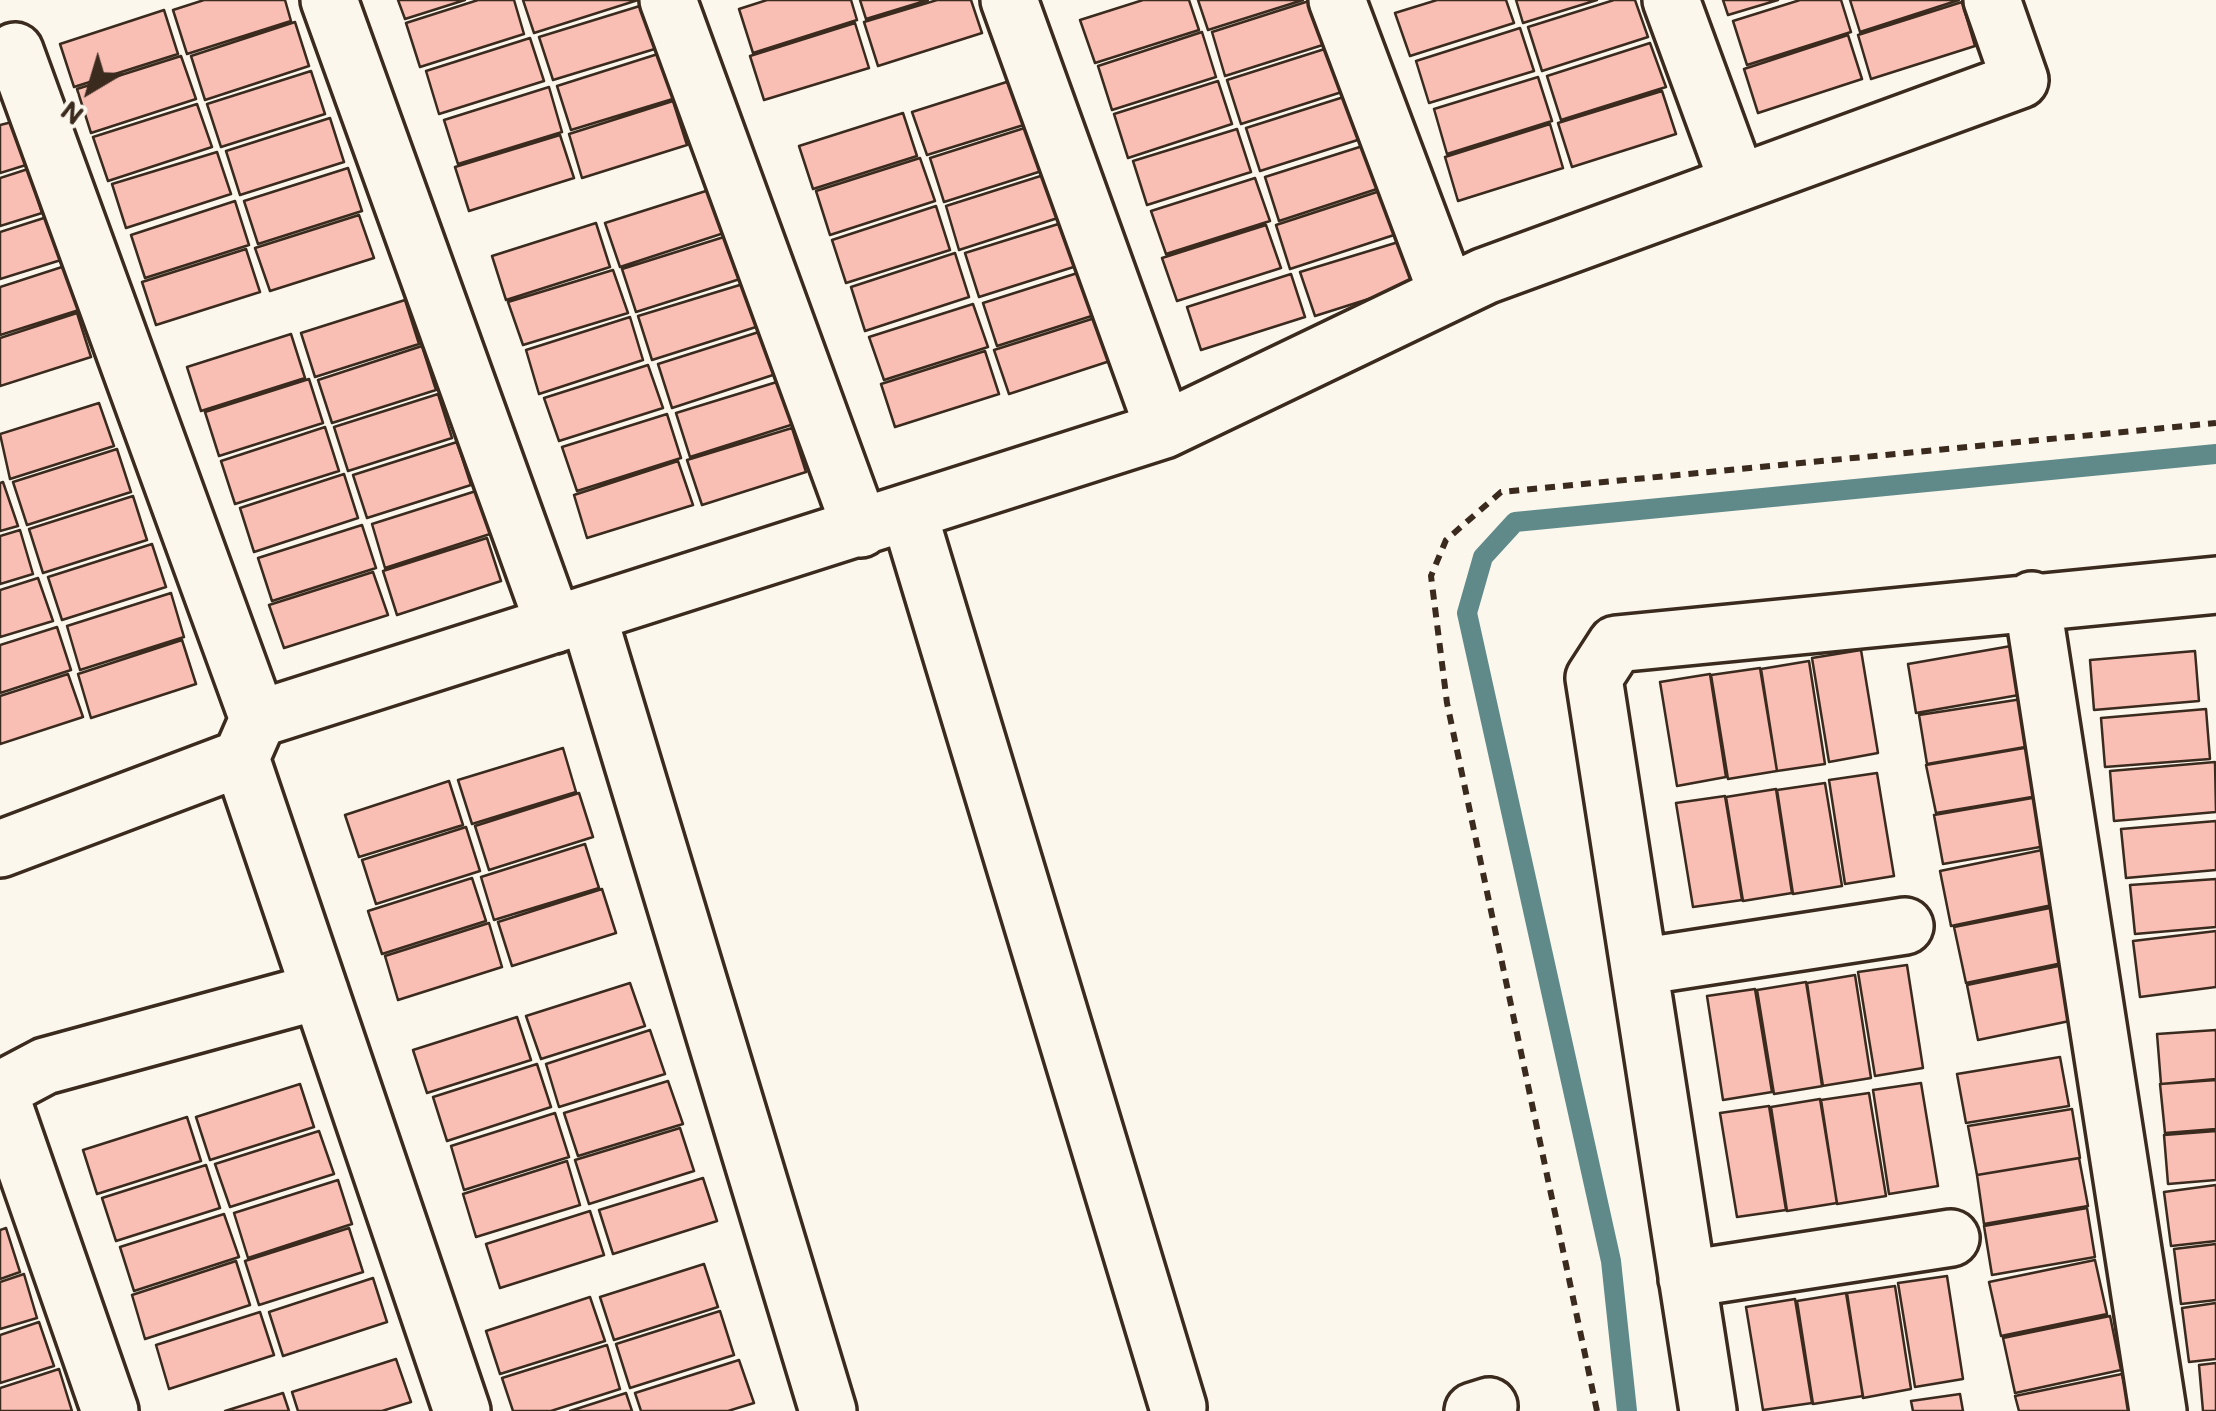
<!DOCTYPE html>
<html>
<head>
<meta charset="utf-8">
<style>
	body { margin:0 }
	#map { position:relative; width:2216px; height:1411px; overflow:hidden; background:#fbf7ec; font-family:Itim,sans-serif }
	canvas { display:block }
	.north { position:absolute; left:40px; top:40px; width:100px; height:100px; -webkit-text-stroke:8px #fbf7ec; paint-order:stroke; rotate:218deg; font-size:28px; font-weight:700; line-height:40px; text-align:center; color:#3b2a1e }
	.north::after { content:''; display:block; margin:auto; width:35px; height:45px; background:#3b2a1e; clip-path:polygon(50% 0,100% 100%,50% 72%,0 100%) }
</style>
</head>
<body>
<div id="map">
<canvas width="2216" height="1411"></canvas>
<div class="north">N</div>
</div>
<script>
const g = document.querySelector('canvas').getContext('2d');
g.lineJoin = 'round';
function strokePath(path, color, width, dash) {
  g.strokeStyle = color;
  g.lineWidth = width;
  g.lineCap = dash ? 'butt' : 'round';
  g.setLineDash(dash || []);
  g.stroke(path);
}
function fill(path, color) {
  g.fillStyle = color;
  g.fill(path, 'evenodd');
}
const stream = new Path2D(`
	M1627 1411 1611 1261 1467 613 1483 557 1515 522 2216 454`);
const building = new Path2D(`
	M204 0H285L291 21 187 54 173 10Z
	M398 0H465L405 19Z
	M478 0H514L524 34 420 67 406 23Z
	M523 0H638L534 33Z
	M767 0H851L857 20 753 53 739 9Z
	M860 0H928L866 19Z
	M937 0H971L982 33 878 66 864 22Z
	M1143 0H1189L1199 30 1095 63 1080 20Z
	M1198 0H1303L1208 30Z
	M1312 0 1329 43 1225 76 1212 32Z
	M1437 0H1506L1514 23 1410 56 1395 13Z
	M1516 0H1597L1523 23Z
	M1614 0H1635L1648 37 1542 71 1528 27Z
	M1723 0H1778L1728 15Z
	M1800 0H1841L1851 32 1747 65 1733 21Z
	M1850 0H1959L1860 32Z
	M1962 2 1975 46 1871 79 1858 35Z
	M643 5 658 48 553 80 539 37Z
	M164 10 178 54 74 87 60 44Z
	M295 22 309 66 205 100 191 56Z
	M855 23 869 68 764 100 750 56Z
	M1520 28 1534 71 1429 103 1416 61Z
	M1202 32 1216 77 1112 110 1098 66Z
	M1848 35 1862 79 1758 113 1744 69Z
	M530 38 544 81 439 114 426 71Z
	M1650 43 1666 87 1561 120 1547 76Z
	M1331 47 1345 91 1241 124 1227 80Z
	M661 53 676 98 571 130 557 86Z
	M181 56 196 99 91 133 77 89Z
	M311 71 325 114 221 147 207 104Z
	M1538 77 1552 121 1447 154 1434 109Z
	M1016 79 1030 123 927 155 912 112Z
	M1218 81 1232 124 1128 158 1114 114Z
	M549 87 562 132 458 164 444 120Z
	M1662 91 1676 134 1572 167 1558 123Z
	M1350 95 1364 138 1260 171 1246 128Z
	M673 101 687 145 582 178 569 134Z
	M197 104 212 147 108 181 93 137Z
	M903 113 917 156 813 189 799 146Z
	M330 118 344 162 240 195 226 151Z
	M12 122 26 165 0 173V125Z
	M1550 124 1563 168 1458 201 1445 157Z
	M1034 125 1048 169 944 202 930 158Z
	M1237 129 1251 172 1147 205 1133 161Z
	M560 135 574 178 469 211 455 167Z
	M1369 144 1383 187 1279 221 1265 177Z
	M217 152 231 194 126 228 112 184Z
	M920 158 935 201 830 235 816 191Z
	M348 168 362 211 258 244 244 201Z
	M28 169 42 213 0 226V178Z
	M1050 173 1064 216 959 250 946 206Z
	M1255 178 1270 221 1166 254 1151 211Z
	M709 190 724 233 620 267 605 223Z
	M1380 191 1394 235 1290 269 1276 225Z
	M235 201 249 245 145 278 131 235Z
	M936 206 950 250 846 283 832 240Z
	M359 215 374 258 270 291 255 248Z
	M47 217 61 260 0 279V232Z
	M1068 221 1083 264 979 297 965 253Z
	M596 223 610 267 506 300 492 256Z
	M1266 225 1281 268 1177 301 1162 258Z
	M727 236 740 279 636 312 622 269Z
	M1405 240 1419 283 1315 316 1300 272Z
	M246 249 260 292 156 325 142 282Z
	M955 253 969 297 865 331 851 287Z
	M65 266 79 310 0 335V287Z
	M613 270 628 313 523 345 508 302Z
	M1087 270 1101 313 997 346 983 303Z
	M1291 274 1305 317 1201 350 1187 307Z
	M743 284 756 327 652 360 638 316Z
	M405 300 419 344 315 377 301 333Z
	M973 304 988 347 884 380 869 337Z
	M77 313 91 357 0 386V338Z
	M630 317 643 360 539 394 526 350Z
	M1098 317 1113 360 1009 394 994 350Z
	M762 331 776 374 672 408 658 364Z
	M291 334 305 378 201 411 187 367Z
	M422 346 436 390 332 423 318 380Z
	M985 351 999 394 895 427 881 384Z
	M648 365 663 408 559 441 544 398Z
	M309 379 323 423 219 456 205 412Z
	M780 381 794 424 690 457 676 413Z
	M438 394 452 438 348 471 334 427Z
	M99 403 114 446 10 479 0 434Z
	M667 414 681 458 577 491 562 447Z
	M325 427 339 471 235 504 221 461Z
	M792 428 806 472 702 505 687 460Z
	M457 442 471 485 367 518 353 475Z
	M117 449 131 492 27 525 13 482Z
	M678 461 693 505 587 538 574 495Z
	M344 474 358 518 254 552 240 508Z
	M3 482 18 526 0 531V483Z
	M476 491 490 534 385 568 372 524Z
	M133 496 147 540 43 573 29 529Z
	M362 525 376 568 272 601 258 558Z
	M20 530 33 574 0 584V536Z
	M487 538 501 581 397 615 383 571Z
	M152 544 166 587 62 620 48 577Z
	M373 572 388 615 284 648 269 605Z
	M38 578 53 621 0 637V590Z
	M171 593 184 637 80 670 67 626Z
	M57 627 71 670 0 693V645Z
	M182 640 196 684 91 718 78 674Z
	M2011 646 2019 695 1916 713 1908 664Z
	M1861 650 1878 753 1829 762 1812 658Z
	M2195 651 2199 701 2094 710 2090 660Z
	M1809 661 1825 764 1777 771 1761 669Z
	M1760 668 1777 771 1728 779 1711 675Z
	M68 674 83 717 0 744V696Z
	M1710 674 1726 777 1677 786 1660 682Z
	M2022 699 2031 746 1927 764 1919 715Z
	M2206 709 2210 759 2105 767 2101 718Z
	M2030 747 2038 796 1936 813 1926 765Z
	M563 748 576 792 472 824 458 780Z
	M2215 762 2216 812 2114 821 2110 771Z
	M1877 773 1894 876 1845 884 1829 780Z
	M449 781 463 825 359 857 345 815Z
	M1825 783 1842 886 1793 894 1777 790Z
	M1776 789 1792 893 1743 901 1726 797Z
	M579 793 593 837 489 870 475 826Z
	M1725 796 1742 900 1693 907 1676 803Z
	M2038 797 2046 846 1943 864 1934 815Z
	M2216 821V870L2126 878 2121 829Z
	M466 827 480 871 376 904 362 860Z
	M585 844 599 888 494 920 481 877Z
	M2047 849 2057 904 1951 926 1940 871Z
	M472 878 486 921 382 954 368 911Z
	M2216 879V927L2135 934 2130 885Z
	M602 889 616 933 512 966 498 922Z
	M2060 906 2072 961 1966 983 1954 927Z
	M489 923 502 967 398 1000 385 956Z
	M2216 931V987L2140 997 2133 941Z
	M2073 963 2084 1018 1978 1040 1967 985Z
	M1907 965 1923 1068 1875 1076 1858 972Z
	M1855 975 1871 1078 1822 1086 1807 983Z
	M1806 982 1823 1086 1774 1094 1757 990Z
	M630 983 645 1026 541 1059 526 1016Z
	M1755 989 1772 1092 1723 1100 1707 996Z
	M517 1017 531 1060 427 1093 413 1050Z
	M650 1030 665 1074 559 1107 546 1064Z
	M2216 1030V1079L2161 1084 2157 1034Z
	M2060 1057 2069 1106 1966 1123 1957 1074Z
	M537 1064 551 1107 447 1141 433 1097Z
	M2216 1080V1129L2165 1133 2160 1084Z
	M668 1081 683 1124 578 1156 564 1113Z
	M1921 1083 1938 1186 1889 1194 1873 1090Z
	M300 1084 314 1127 210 1160 196 1117Z
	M1869 1093 1886 1196 1837 1204 1821 1100Z
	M1820 1099 1837 1203 1787 1211 1771 1107Z
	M1769 1106 1786 1210 1737 1217 1720 1113Z
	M2072 1109 2080 1158 1977 1175 1968 1126Z
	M555 1113 569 1157 464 1190 451 1146Z
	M187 1117 201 1161 97 1194 83 1150Z
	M680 1128 694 1171 589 1204 575 1160Z
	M319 1131 334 1174 230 1207 215 1164Z
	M2216 1131V1180L2168 1184 2164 1135Z
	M2079 1158 2088 1206 1984 1224 1977 1175Z
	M567 1161 580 1205 476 1237 463 1194Z
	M206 1165 220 1208 116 1241 102 1198Z
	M703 1178 717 1221 613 1254 599 1210Z
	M338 1180 352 1224 248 1258 234 1213Z
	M2216 1185V1241L2171 1246 2164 1192Z
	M2087 1208 2095 1257 1992 1275 1984 1226Z
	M590 1211 604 1255 500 1288 486 1244Z
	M224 1214 239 1257 134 1291 120 1247Z
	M6 1228 20 1272 0 1279V1230Z
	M349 1228 363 1272 259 1305 245 1261Z
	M2216 1244V1300L2181 1304 2174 1249Z
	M2095 1260 2107 1314 2001 1336 1989 1282Z
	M236 1261 250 1305 145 1339 132 1295Z
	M704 1264 718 1307 614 1340 600 1297Z
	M24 1274 37 1318 0 1329V1282Z
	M1947 1276 1963 1379 1915 1387 1898 1283Z
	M373 1278 387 1322 283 1356 269 1312Z
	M1895 1286 1911 1389 1863 1398 1847 1293Z
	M1846 1293 1863 1396 1813 1404 1797 1301Z
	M590 1297 605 1341 500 1374 486 1331Z
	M1795 1299 1812 1403 1763 1410 1746 1307Z
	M2216 1303V1359L2189 1362 2182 1308Z
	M720 1311 734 1355 630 1388 616 1344Z
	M260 1312 274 1355 169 1389 156 1345Z
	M2110 1316 2121 1370 2015 1393 2003 1338Z
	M39 1322 54 1366 0 1383V1335Z
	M607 1345 620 1389 551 1411H513L502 1378Z
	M396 1359 411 1402 382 1411H298L292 1392Z
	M739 1360 754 1403 728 1411H641L635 1393Z
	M2216 1363V1411H2203L2199 1365Z
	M59 1369 72 1411H0V1388Z
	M2122 1374 2130 1411H2019L2015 1396Z
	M283 1393 289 1411H225Z
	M626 1393 632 1411H570Z
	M1960 1394 1963 1411H1913L1911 1401Z`);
const path = new Path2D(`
	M1597 1411 1447 703 1431 576 1446 540 1501 492 2216 423`);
const minor = new Path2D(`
	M329 0 554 625
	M668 0 861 529
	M1009 0 1164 430
	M1337 0 1447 293
	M1671 0 1738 183
	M15 51 258 719
	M909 514 1178 1407
	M2032 600 2158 1411
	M588 615 828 1411
	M241 758 462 1411
	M0 849 241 758 258 719 1164 430 1485 276 2020 80 1992 0
	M1639 967 1905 926
	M0 1090 45 1066 320 991
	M0 1094 110 1411
	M1687 1279 1951 1238
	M1473 1411 1489 1406
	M1708 1411 1594 678 1616 644 2216 585`);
strokePath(stream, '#608a8a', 20);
fill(building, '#f9beb4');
strokePath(building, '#3b2a1e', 2.5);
strokePath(minor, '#3b2a1e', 62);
strokePath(path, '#3b2a1e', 6, [10, 8]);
strokePath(minor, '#fbf7ec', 55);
</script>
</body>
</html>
